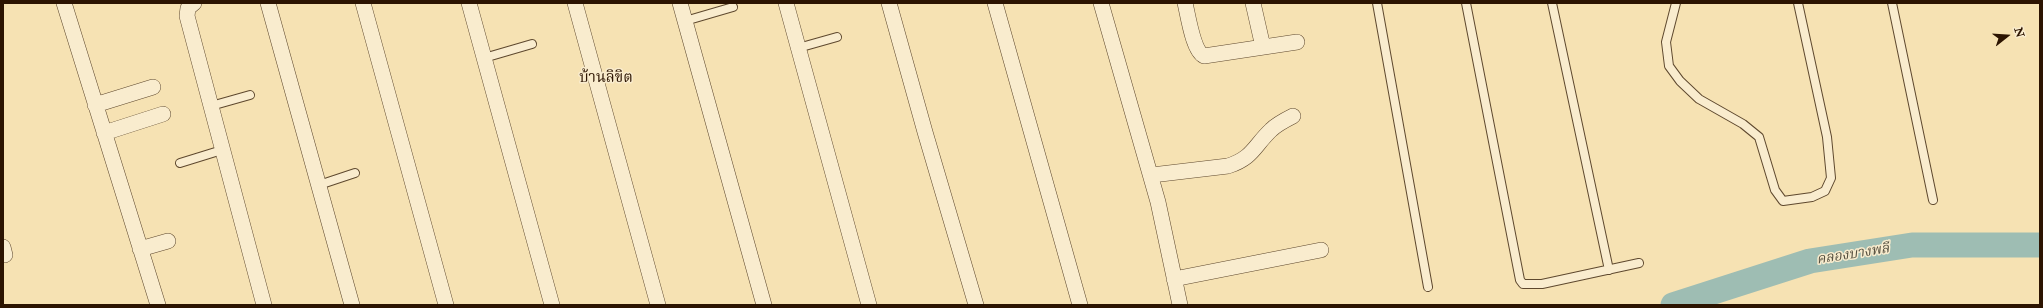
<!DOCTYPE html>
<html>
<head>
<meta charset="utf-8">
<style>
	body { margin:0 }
	#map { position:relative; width:2043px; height:308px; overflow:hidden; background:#f6e2b3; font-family:"IM FELL Double Pica",serif }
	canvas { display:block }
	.frame { position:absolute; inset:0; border:4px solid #2c1401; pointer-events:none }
	.north { position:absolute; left:1987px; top:16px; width:40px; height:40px; -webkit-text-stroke:3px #f9ecce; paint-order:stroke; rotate:73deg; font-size:11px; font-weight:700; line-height:16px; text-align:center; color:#2c1401 }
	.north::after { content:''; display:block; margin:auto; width:14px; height:18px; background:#2c1401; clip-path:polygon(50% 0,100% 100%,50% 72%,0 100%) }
</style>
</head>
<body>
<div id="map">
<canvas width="2043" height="308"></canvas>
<div class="frame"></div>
<div class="north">N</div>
</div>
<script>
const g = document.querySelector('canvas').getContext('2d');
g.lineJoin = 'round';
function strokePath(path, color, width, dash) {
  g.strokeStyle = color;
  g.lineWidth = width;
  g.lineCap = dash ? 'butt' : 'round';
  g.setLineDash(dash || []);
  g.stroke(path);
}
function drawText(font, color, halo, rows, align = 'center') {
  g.font = font + ' "IM FELL Double Pica","Noto Serif Thai",serif';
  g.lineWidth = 3;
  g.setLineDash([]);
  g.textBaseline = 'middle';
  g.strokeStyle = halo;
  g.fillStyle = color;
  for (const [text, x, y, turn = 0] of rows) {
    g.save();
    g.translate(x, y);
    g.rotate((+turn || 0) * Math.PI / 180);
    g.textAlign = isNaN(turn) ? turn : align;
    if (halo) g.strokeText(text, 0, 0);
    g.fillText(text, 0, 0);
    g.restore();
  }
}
const river = new Path2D(`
	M1673 305 1810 261 1912 245H2040`);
const lane = new Path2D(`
	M1377 3 1428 287
	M1466 3 1520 280 1523 284H1542L1639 263
	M1552 3 1609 270
	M1676 3 1666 42 1669 66 1680 81 1699 99 1743 124 1759 137 1775 190 1783 201 1812 197 1825 191 1831 178 1827 137 1798 3
	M1892 3 1933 200
	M685 21 733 7
	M798 48 837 37
	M484 58 532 44
	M211 106 250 95
	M180 163 222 150
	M319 185 355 173`);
const street = new Path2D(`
	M64 3 158 305
	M194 3 188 8 187 16 264 305
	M268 3 352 305
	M363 3 446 305
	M469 3 552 305
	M575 3 658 305
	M680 3 764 305
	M786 3 869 305
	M889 3 925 132 976 305
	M995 3 1080 305
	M1101 3 1158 202 1180 305
	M1185 3C1188 15 1193 51 1204 56L1297 42
	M1253 3 1263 47
	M95 105 153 87
	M104 133 163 114
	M1152 175 1228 166C1253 158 1254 146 1271 130 1277 124 1285 120 1293 116
	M3 247 5 255
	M140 249 168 241
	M1174 279 1321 250`);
const waterNames = [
	["คลองบางพลี",1853,255,-9]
];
const quarterNames = [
	["บ้านลิขิต",606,79]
];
strokePath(river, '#9ebdb3', 25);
strokePath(lane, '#5e482e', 10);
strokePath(street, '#5e482e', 16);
strokePath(lane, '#f9ecce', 8);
strokePath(street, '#f9ecce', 15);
drawText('italic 14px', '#544f3f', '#f9ecce', waterNames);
drawText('15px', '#2c1401', '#f9ecce', quarterNames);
</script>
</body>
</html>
